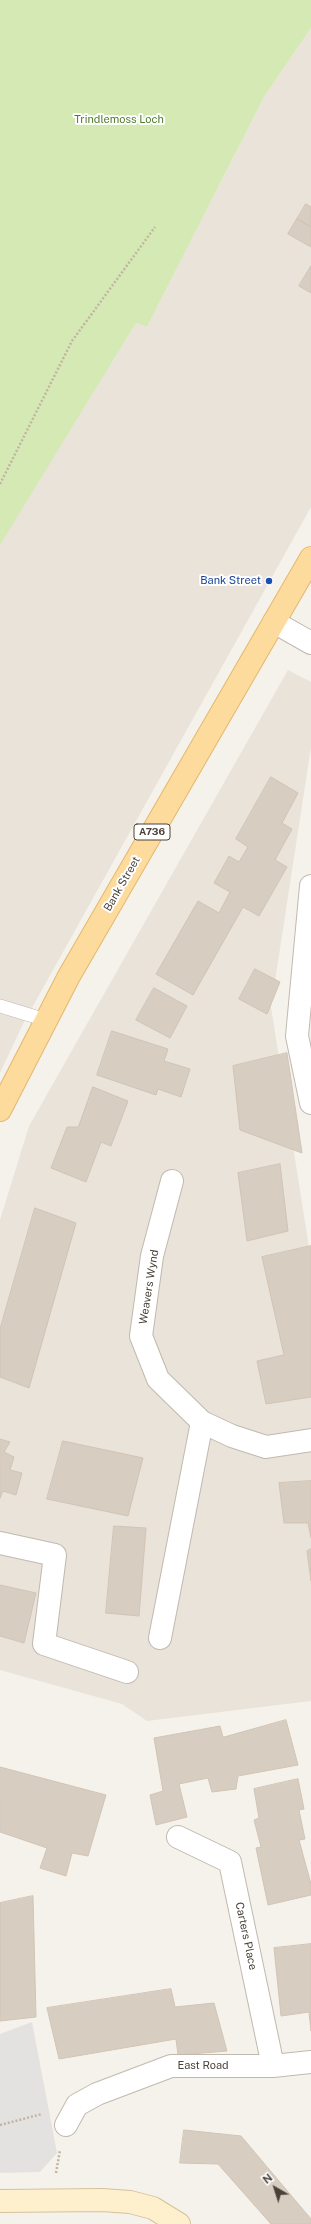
<!DOCTYPE html>
<html>
<head>
<meta charset="utf-8">
<style>
	body { margin:0 }
	#map { position:relative; width:311px; height:2224px; overflow:hidden; background:#f5f2ec; font-family:"Public Sans",sans-serif }
	canvas { display:block }
	.north { position:absolute; left:255px; top:2168px; width:40px; height:40px; -webkit-text-stroke:3px #fff; paint-order:stroke; rotate:321deg; font-size:11px; font-weight:700; line-height:16px; text-align:center; color:#4a4239 }
	.north::after { content:''; display:block; margin:auto; width:14px; height:18px; background:#4a4239; clip-path:polygon(50% 0,100% 100%,50% 72%,0 100%) }
</style>
</head>
<body>
<div id="map">
<canvas width="311" height="2224"></canvas>
<div class="north">N</div>
</div>
<script>
const g = document.querySelector('canvas').getContext('2d');
g.lineJoin = 'round';
function fill(path, color) {
  g.fillStyle = color;
  g.fill(path, 'evenodd');
}
function strokePath(path, color, width, dash) {
  g.strokeStyle = color;
  g.lineWidth = width;
  g.lineCap = dash ? 'butt' : 'round';
  g.setLineDash(dash || []);
  g.stroke(path);
}
function drawText(font, color, halo, rows, align = 'center') {
  g.font = font + ' "Public Sans",sans-serif';
  g.lineWidth = 4;
  g.setLineDash([]);
  g.textBaseline = 'middle';
  g.strokeStyle = halo;
  g.fillStyle = color;
  for (const [text, x, y, turn = 0] of rows) {
    g.save();
    g.translate(x, y);
    g.rotate((+turn || 0) * Math.PI / 180);
    g.textAlign = isNaN(turn) ? turn : align;
    if (halo) g.strokeText(text, 0, 0);
    g.fillText(text, 0, 0);
    g.restore();
  }
}
const residential = new Path2D(`
	M311 28V507L24 1022 0 1073V544L136 323 147 327 264 97Z
	M288 670 311 682V747L271 1007 311 1260V1701L147 1721 122 1704 0 1670V1220L29 1126Z`);
const green = new Path2D(`
	M0 0H311V28L264 97 147 327 136 323 0 545Z`);
const parking = new Path2D(`
	M32 2022 57 2153 40 2172 0 2173V2034Z`);
const building = new Path2D(`
	M306 204 311 207V227L297 219Z
	M297 219 311 227V247L288 234Z
	M311 266V293L299 286Z
	M271 777 298 793 282 823 292 829 275 860 287 867 259 916 243 907 193 995 156 974 198 901 219 913 230 892 214 883 229 856 239 862 248 847 236 839Z
	M255 969 280 982 267 1014 239 999Z
	M154 988 187 1006 170 1038 136 1020Z
	M112 1031 168 1049 164 1061 190 1069 181 1097 158 1089 156 1095 97 1075Z
	M287 1053 302 1153 240 1130 233 1066Z
	M93 1087 128 1101 111 1146 101 1142 86 1182 51 1168 67 1127H78Z
	M280 1164 288 1231 247 1241 238 1173Z
	M35 1208 76 1223 29 1388 0 1377V1329Z
	M311 1246V1397L266 1404 257 1361 284 1355 262 1257Z
	M0 1439 10 1442 4 1452 14 1457 10 1470 22 1473 16 1495 3 1491 0 1498Z
	M63 1441 143 1458 128 1516 47 1499Z
	M311 1481V1538L308 1523H284L279 1483Z
	M114 1526 146 1528 139 1616 106 1613Z
	M311 1549V1581L307 1551Z
	M0 1585 36 1593 24 1643 0 1636Z
	M286 1720 298 1765 238 1776 236 1789 212 1792 208 1778 179 1784 187 1817 156 1825 150 1795 163 1791 154 1738 220 1726 223 1737Z
	M0 1767 106 1795 88 1856 72 1853 66 1876 40 1868 47 1848 0 1832Z
	M298 1779 304 1809 299 1810 305 1839 299 1840 311 1884V1895L268 1905 256 1848 261 1847 254 1820 259 1818 254 1789Z
	M33 1896 36 2017 0 2021V1903Z
	M311 1944V2031L309 2012 281 2016 274 1948Z
	M171 1989 175 2007 214 2003 227 2051 178 2055 176 2039 59 2059 47 2008Z
	M184 2130 241 2136 311 2219V2224H271L218 2164 180 2163Z`);
const path = new Path2D(`
	M0 484 72 341 155 227
	M0 2125 42 2114
	M56 2173 60 2150`);
const lane = new Path2D(`
	M0 1006 46 1020`);
const street = new Path2D(`
	M274 622 311 643
	M311 886 297 1036 311 1103
	M172 1181 152 1256 141 1336 158 1379 202 1422 232 1436 266 1447 311 1440
	M0 1543 55 1555 44 1644 127 1672
	M160 1638 202 1422
	M178 1837 230 1862 273 2066
	M66 2125 77 2105 97 2094 171 2066H273L311 2062`);
const secondary = new Path2D(`
	M0 2201 102 2200 130 2202 153 2208 179 2224`);
const primary = new Path2D(`
	M0 1110 69 976 311 558`);
const markers = [
	[269,581,4,"#1a4fb4"]
];
const shields = [
	[152,832,36]
];
const shieldNames = [
	["A736",152,832]
];
const parkNames = [
	["Trindlemoss Loch",119,120]
];
const transitNames = [
	["Bank Street",261,581]
];
const streetNames = [
	["Bank Street",122,884,-60],
	["Weavers Wynd",149,1287,-81],
	["Carters Place",246,1936,78],
	["East Road",203,2066]
];
fill(residential, '#e9e3da');
fill(green, '#d5e9b5');
fill(parking, '#e4e2e0');
fill(building, '#d7cdc1');
strokePath(building, '#d2c4b4', 1);
strokePath(lane, '#c1b9ae', 14);
strokePath(street, '#c1b9ae', 24);
strokePath(secondary, '#d4c29c', 24);
strokePath(primary, '#e3b86c', 24);
strokePath(path, '#c3b49f', 2.5, [2, 2]);
strokePath(lane, '#fff', 13);
strokePath(street, '#fff', 22);
strokePath(secondary, '#feefcd', 22);
strokePath(primary, '#fddb9d', 22);
for (const [x, y, r, color] of markers) {
  const dot = new Path2D();
  dot.arc(x, y, r, 0, 2 * Math.PI);
  g.fillStyle = color;
  g.fill(dot);
  strokePath(dot, '#fff', 1.5);
}
for (const [x, y, w] of shields) {
  const box = new Path2D();
  box.roundRect(x - w / 2, y - 8, w, 16, 3);
  g.fillStyle = '#fff';
  g.fill(box);
  strokePath(box, '#4a4239', 1);
}
drawText('bold 10px', '#4a4239', null, shieldNames);
drawText('11px', '#4f7d2c', '#fff', parkNames);
drawText('11px', '#164399', '#fff', transitNames, 'right');
drawText('11px', '#4a4239', '#fff', streetNames);
</script>
</body>
</html>
